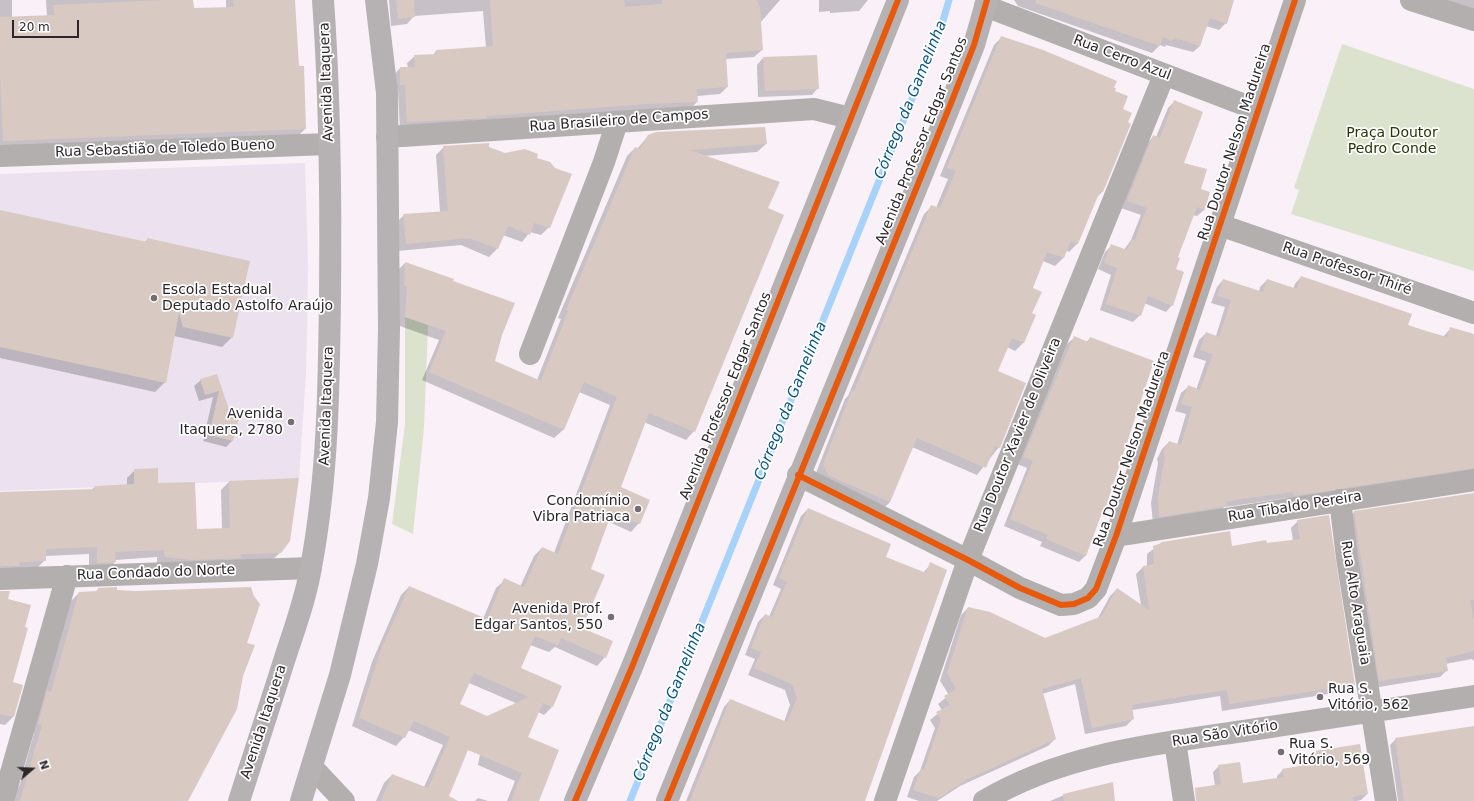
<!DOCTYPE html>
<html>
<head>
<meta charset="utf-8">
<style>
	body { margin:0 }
	#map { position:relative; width:1474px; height:801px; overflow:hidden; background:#f9f0f8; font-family:"DejaVu Sans",sans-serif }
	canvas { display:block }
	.north { position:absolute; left:12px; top:749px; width:40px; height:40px; -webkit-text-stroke:3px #fff; paint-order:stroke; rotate:71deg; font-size:11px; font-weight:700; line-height:16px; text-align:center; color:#2c262b }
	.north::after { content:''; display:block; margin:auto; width:14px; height:18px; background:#2c262b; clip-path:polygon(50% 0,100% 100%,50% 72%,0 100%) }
	.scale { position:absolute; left:12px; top:20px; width:67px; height:18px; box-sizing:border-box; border:2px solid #2c262b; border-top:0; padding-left:5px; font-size:12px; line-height:14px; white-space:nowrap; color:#2c262b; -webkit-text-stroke:3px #fff; paint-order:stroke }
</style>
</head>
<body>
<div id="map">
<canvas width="1474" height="801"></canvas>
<div class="north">N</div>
<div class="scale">20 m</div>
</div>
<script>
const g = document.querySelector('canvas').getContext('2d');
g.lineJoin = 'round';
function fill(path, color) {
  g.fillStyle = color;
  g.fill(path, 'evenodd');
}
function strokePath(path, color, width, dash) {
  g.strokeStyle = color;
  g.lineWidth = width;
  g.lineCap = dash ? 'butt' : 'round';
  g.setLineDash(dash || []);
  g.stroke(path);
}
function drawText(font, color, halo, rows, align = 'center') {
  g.font = font + ' "DejaVu Sans",sans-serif';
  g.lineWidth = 3.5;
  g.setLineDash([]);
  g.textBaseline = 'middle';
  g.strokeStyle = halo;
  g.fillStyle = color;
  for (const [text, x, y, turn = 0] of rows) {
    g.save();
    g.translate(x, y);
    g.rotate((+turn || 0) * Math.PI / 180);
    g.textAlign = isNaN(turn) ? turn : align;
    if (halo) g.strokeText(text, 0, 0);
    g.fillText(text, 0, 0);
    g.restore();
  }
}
const education = new Path2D(`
	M305 163 308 265 307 330 306 373 299 479 0 491V174Z`);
const green = new Path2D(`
	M1342 44 1474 89V271L1291 214 1299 190 1294 188Z
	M405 317 428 325 424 428 413 534 392 524 405 424Z`);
const shadow = new Path2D(`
	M0 0H12V18L47 16 46 0H192L193 9H226V0H294L298 67 305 129 298 136 0 148Z
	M389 0H780L760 23 762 50 754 57 725 59 727 87 720 94 697 96V102L690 109 400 129 398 91 393 92V76L400 68H408L407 63 415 56 433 55 436 51 486 48 483 11 414 16 407 24 391 26Z
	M819 0H868L859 11 830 13V11L819 12Z
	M1014 0H1233L1226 23 1219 30 1206 26 1200 46 1193 52 1166 45 1165 47 1160 45 1152 53 1018 6Z
	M1434 0H1474V14Z
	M1002 37 1113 89 1121 110 1102 192 1096 198 1077 244 1069 252 1066 250 1063 258 1055 266 1043 261 1031 288V314L1035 315 1023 343 1015 351 1007 347 997 372 999 447 977 475 912 447 890 502 882 510 816 473 845 399 848 396 924 214 932 206 936 208 948 179 940 176 994 45Z
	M763 58 818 88 812 95 758 97 757 65Z
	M1175 101 1183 164 1200 189 1204 210 1197 216 1193 215 1177 257 1172 305 1166 312 1144 303 1140 315 1133 322 1100 310 1111 275 1098 269 1105 252 1112 245 1124 250 1131 240 1141 215 1121 208 1147 143 1154 136 1156 137 1168 108Z
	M648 136 766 144 757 152 704 156 767 209 694 431 686 440 644 422 620 488 639 523 631 532 607 521 590 569 580 628 605 657 597 666 555 647 549 652 530 645 520 669 552 707 544 715 538 712 527 737 538 801H507L515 781 478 765 486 723 518 704 469 683 459 705 446 801H376L384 783 392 775 424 787 443 745 408 730 404 737 396 746 352 726 372 662 401 595 409 587 483 619 496 588 505 580 520 587 534 556 542 548 554 553 610 405 579 392 563 430 554 438 422 380 439 340 397 325V271L405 263 452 282 502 334 494 362 537 380 561 319 558 318 627 156 635 148 637 149Z
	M444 147 488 148 504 154 536 158 549 227 541 235 530 232 522 242 503 235 497 249 489 257 461 245 398 251 396 223 404 215 440 212 436 155Z
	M0 211 144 243 148 239 232 337 222 347 174 336 165 382 155 392 0 358Z
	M1301 277 1407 325 1443 337 1451 328 1474 335V477L1287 502V498L1233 506 1224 507 1219 513 1153 523 1151 503 1158 463 1157 459 1162 449 1169 442 1177 445 1186 414 1175 411 1181 393 1188 387 1196 390 1206 361 1193 357 1199 340 1206 333 1216 336 1225 307 1211 303 1217 287 1223 280 1259 292 1260 287 1267 280 1293 289 1295 284Z
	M1074 338 1086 342 1091 338 1153 362 1103 514 1099 517 1086 555 1079 562 1040 546 1042 542 1004 526 1027 468 1017 464 1067 344Z
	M216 375 229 410 233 440 226 447 203 441 213 397 199 401 194 386 201 380Z
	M135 470 157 485 196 530 222 529 221 490 229 482 281 552 272 560 157 565V557L115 560V562L107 570 89 571V554L45 556V560L37 568 0 574V493L91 490 95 487 127 486V478Z
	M1474 494V661L1472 659 1445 664 1447 670 1440 677 1373 688 1348 519 1354 512Z
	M808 509 884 557 923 573 931 564 864 801H686L724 707 730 700 784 722 790 705 785 690 748 675 755 659 745 655 758 622 765 615 769 617 781 589 773 585 801 516Z
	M1298 521 1354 684 1347 691 1222 711 1220 696 1177 703 1132 710 1133 719 1126 726 1085 734 1075 684 1042 694 1055 739 1048 746 960 786 937 801H919L907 797 914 777 920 771 935 728 930 720 942 710 938 704 949 695 940 681 961 615 968 608 1045 639 1098 618 1110 596 1117 589 1141 605 1136 574 1143 567 1147 566V554L1162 542 1232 547 1293 541 1291 528Z
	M99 589 186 801H11L20 784 34 733 30 732 71 601 79 593 95 592Z
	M0 591 7 600 12 683 13 717 5 725 0 724Z
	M1474 727V801H1398L1390 745 1396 739Z
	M1316 752 1367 794 1361 800 1357 801H1198L1215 786 1213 772 1219 766 1242 785 1277 779V776L1283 770 1311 765 1310 758Z
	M1069 793 1114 801H1050Z
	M478 798 488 801H475Z`);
const stream = new Path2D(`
	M630 801 942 24 949 0`);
const building = new Path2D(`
	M165 0H193L194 8 234 7 233 0H295L299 66H304L306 129 3 141 0 73V17L54 15 53 5Z
	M396 0H414L415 17 398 19Z
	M490 0H624L625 7 662 4V0H757L760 8 763 50 726 53 728 87 697 89 698 102 647 104 487 116V118L407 122 405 85H400V67H415L414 55 436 54V50L493 46Z
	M1036 0H1234L1227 24 1210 18 1200 46 1182 40 1173 39 1172 41 1163 37 1160 46 1035 3Z
	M1001 36 1043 50 1117 81 1114 88H1116L1115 91 1128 96 1123 109 1132 113 1128 122 1131 124 1103 192 1100 191 1078 244 1071 241 1064 258 1047 252 1033 288 1042 292 1032 313 1036 315 1024 343 1012 338 998 371 1026 383 1000 448 995 446 986 468 917 438 890 502 828 475 823 464 852 390 854 391 931 205 940 208 956 171 947 168Z
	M817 55 819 89 765 91 763 57Z
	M1174 100 1203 112 1184 163 1207 169 1201 189 1210 192 1205 210 1197 207 1178 257 1180 258 1176 269 1184 272 1173 306 1148 296 1141 316 1106 304 1117 268 1104 263 1111 244 1127 250 1132 239 1135 240 1147 208 1127 201 1153 135 1160 138Z
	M765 127 767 144 690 150 780 182 768 208 784 215 695 432 649 413 621 487 650 500 640 524 612 512 591 569 605 575 582 628 613 641 606 658 561 638 558 645 535 636 521 668 562 686 553 707 543 703 528 737 559 750 539 801H511L522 773 468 750 449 796 458 801H381L392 774 428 788 450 737 414 721 405 738 359 718 380 652 409 586 487 619 504 578 524 587 542 547 558 554 617 397 584 382 564 430 429 372 446 331 405 317 407 287 404 286 405 262 454 279 453 281 515 303 502 335 495 361 541 381 568 311 566 310 635 147 640 149 648 135 656 132ZM474 673 529 697 487 716 460 704Z
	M489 143V147L505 153 525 149 538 154 537 158 550 162 555 168 572 174 550 228 534 223 530 235 508 226 498 249 469 238 406 244 403 214 448 211 443 146Z
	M0 210 147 242V238L250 261 233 338 183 327 179 313 166 383 0 347Z
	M1301 276 1412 314 1408 325 1426 331 1447 337 1450 327 1474 334V468L1294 496 1293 492 1241 499 1226 502 1227 506 1159 517 1158 496 1165 456 1163 452 1169 441 1181 445 1192 407 1181 404 1188 385 1200 390 1213 354 1200 350 1206 332 1219 337 1231 300 1217 296 1223 279 1263 292 1267 279 1297 289Z
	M1074 336 1088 342 1090 337 1154 361 1103 515V510L1086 556 1046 539 1048 535 1010 519 1033 461 1023 457Z
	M217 374 229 410 241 412 233 441 209 435 219 391 205 395 200 379Z
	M158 468V483L195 482 197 529 230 528 229 481 299 478 290 541 281 553 240 554 241 558 191 560 165 557 164 550 115 552 116 562 97 563V547L46 549V561L20 562 19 566H0V492L95 489V486L134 484V469Z
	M1474 493V600H1470L1474 621V651L1446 658 1448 671 1379 681 1354 511Z
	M808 508 891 544 886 557 926 573 930 562 947 570 865 801H690L730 699 787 722 797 698 792 684 754 668 761 652 751 648 765 614 772 617 787 582 779 578Z
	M1329 515 1355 685 1229 704 1227 690 1185 696 1132 705 1134 719 1092 728 1081 678 1042 689 1056 739 968 779 939 798 913 790 921 769 924 770 941 720 936 712 950 705 944 696 956 689 947 673 968 607 990 612 1045 638 1102 616 1117 588 1149 610 1143 566 1154 564 1153 546 1162 543V542L1230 531 1232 546 1266 540 1267 543 1300 539 1297 520Z
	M117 587V590L136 591 251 587 254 596 260 604 247 643 255 645 243 676 237 709 188 801H20L42 725 38 724 47 691 51 692 79 592 98 591V588Z
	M0 591H10L8 599 31 605 25 627 28 628 13 682 23 685 14 717 0 714Z
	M1474 726V801H1404L1395 738Z
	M1360 744 1368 794 1352 797 1353 801H1196L1195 788 1221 784 1218 765 1240 762 1243 783 1284 777 1282 769 1317 763 1315 751Z
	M1113 782 1115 801H1064L1063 794Z`);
const minor = new Path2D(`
	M1411 0 1474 20
	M985 6 1258 110
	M387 137 814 109 850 118
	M0 156 329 144
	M1220 225 1474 313
	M530 354 604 162 617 122
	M798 475 968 560 1020 588 1061 605 1074 604 1088 598 1096 589 1116 536 1295 0
	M1340 500 1347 558 1386 801
	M1116 536 1474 480
	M0 579 311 568
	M1175 741 1184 801
	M312 767 344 801
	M3 801 67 576
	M885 801 968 560 1164 75
	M984 801C1062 754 1155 744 1244 731 1321 719 1397 708 1474 696`);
const major = new Path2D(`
	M239 801C254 754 269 708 284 661 294 630 306 598 311 567 328 477 329 385 330 294 331 196 330 98 323 0
	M301 801 340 675 367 564 379 498 387 422 389 330 387 93 376 0
	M575 801 632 667 898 0
	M667 801 951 103 974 45 987 0`);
const cycleway = new Path2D(`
	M798 475 968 560 1020 588 1061 605 1074 604 1088 598 1096 589 1116 536 1295 0
	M575 801 632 667 898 0
	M667 801 951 103 974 45 987 0`);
const markers = [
	[154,298,4,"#746d73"],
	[291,422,4,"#746d73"],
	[638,509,4,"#746d73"],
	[611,617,4,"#746d73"],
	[1320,697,4,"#746d73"],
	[1281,752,4,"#746d73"]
];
const streetNames = [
	["Rua Cerro Azul",1122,58,21],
	["Avenida Itaquera",327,82,-92],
	["Rua Brasileiro de Campos",619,121,-4],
	["Avenida Professor Edgar Santos",922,141,-68],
	["Rua Doutor Nelson Madureira",1235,142,-72],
	["Rua Sebastião de Toledo Bueno",165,149,-2],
	["Rua Professor Thiré",1347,269,19],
	["Avenida Professor Edgar Santos",726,396,-68],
	["Avenida Itaquera",327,406,-88],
	["Rua Doutor Xavier de Oliveira",1018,435,-68],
	["Rua Doutor Nelson Madureira",1132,449,-71],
	["Rua Tibaldo Pereira",1295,507,-9],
	["Rua Condado do Norte",156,573,-2],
	["Rua Alto Araguaia",1355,603,81],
	["Avenida Itaquera",264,722,-72],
	["Rua São Vitório",1225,734,-9]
];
const parkNames = [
	["Praça Doutor",1392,133],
	["Pedro Conde",1392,149]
];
const poiNames = [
	["Escola Estadual",162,290],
	["Deputado Astolfo Araújo",162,306],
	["Avenida",283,414,"right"],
	["Itaquera, 2780",283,430,"right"],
	["Condomínio",630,501,"right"],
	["Vibra Patriaca",630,517,"right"],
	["Avenida Prof.",603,609,"right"],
	["Edgar Santos, 550",603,625,"right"],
	["Rua S.",1328,689],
	["Vitório, 562",1328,705],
	["Rua S.",1289,744],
	["Vitório, 569",1289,760]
];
const waterNames = [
	["Córrego da Gamelinha",911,100,-68],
	["Córrego da Gamelinha",791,401,-68],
	["Córrego da Gamelinha",670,702,-68]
];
fill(education, '#ece1ef');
fill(green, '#dbe3ce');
fill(shadow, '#0003');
strokePath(stream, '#a7d2f9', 7);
fill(building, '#d8cac2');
strokePath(minor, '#b2afae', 22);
strokePath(major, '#b6b1b2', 22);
strokePath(cycleway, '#e8590c', 6);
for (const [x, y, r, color] of markers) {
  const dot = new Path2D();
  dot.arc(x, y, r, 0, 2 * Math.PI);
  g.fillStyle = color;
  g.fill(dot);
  strokePath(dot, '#fff', 1.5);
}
drawText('14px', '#2c262b', '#fff', streetNames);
drawText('14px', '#233705', '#fff', parkNames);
drawText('14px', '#2c262b', '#fff', poiNames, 'left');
drawText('italic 15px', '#055584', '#fff', waterNames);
</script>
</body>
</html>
